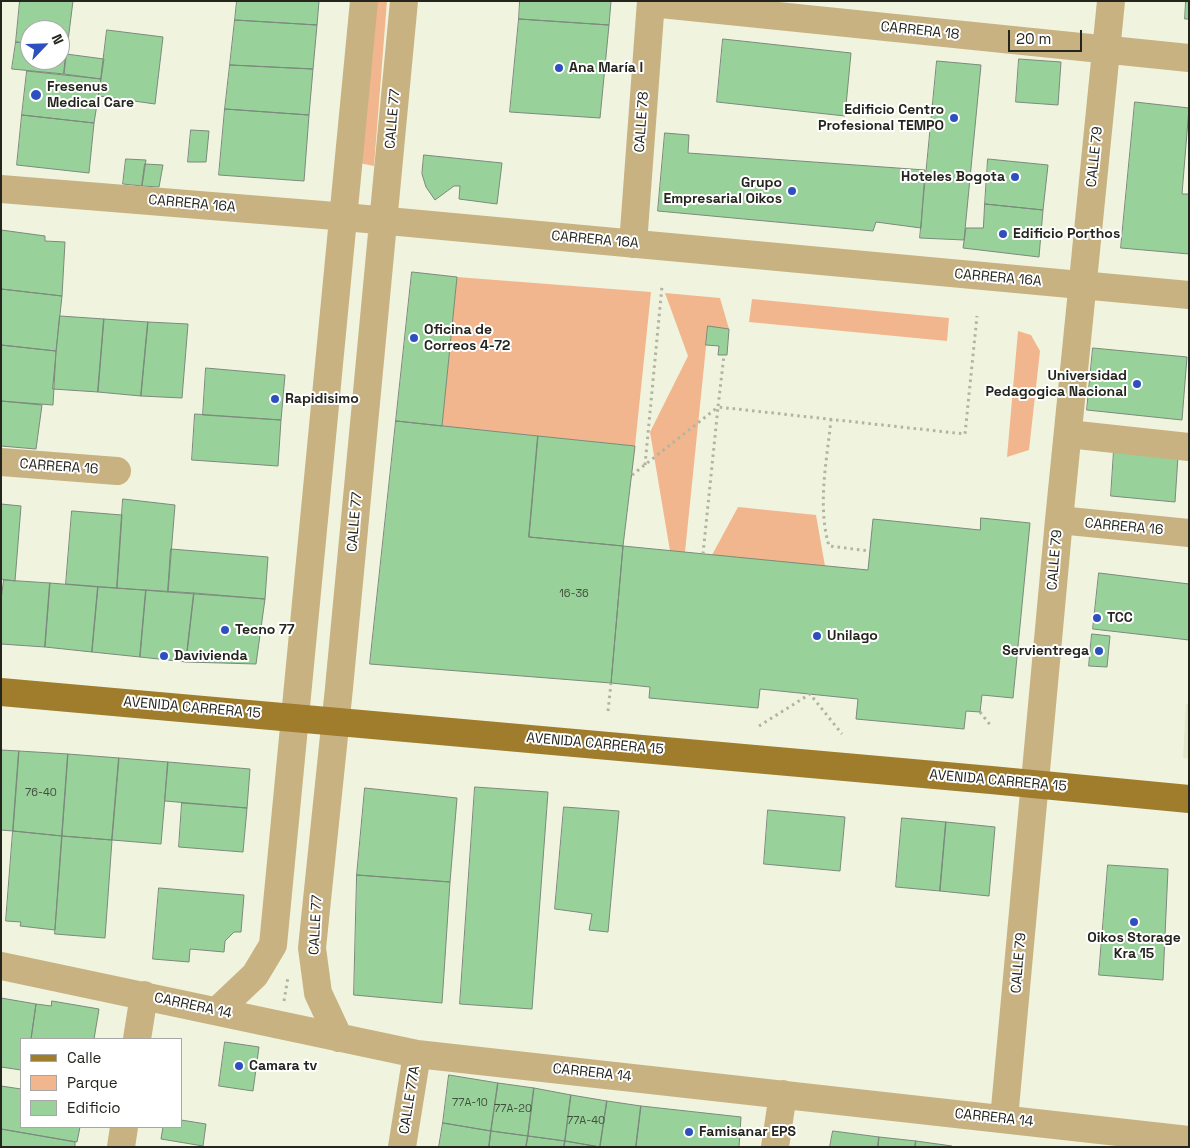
<!DOCTYPE html>
<html>
<head>
<meta charset="utf-8">
<style>
	body { margin:0 }
	#map { position:relative; width:1190px; height:1148px; overflow:hidden; background:#f0f4de; font-family:"Space Grotesk",sans-serif }
	canvas { display:block }
	.frame { position:absolute; inset:0; border:2px solid #24251d; pointer-events:none }
	.legend { position:absolute; left:20px; top:1038px; width:162px; height:90px; box-sizing:border-box; background:#fff; border:1px solid #a7a8a5; margin:0; padding:6px 9px; list-style:none; font-size:15px; color:#24251d }
	.legend li { display:flex; align-items:center; gap:10px; height:25px }
	.legend b { width:25px; border:1px solid #a7a8a5 }
	.north { position:absolute; left:20px; top:20px; width:50px; height:50px; box-sizing:border-box; background:#fff; border:1px solid #a7a8a5; border-radius:50%; rotate:66deg; font-size:14px; font-weight:700; line-height:20px; text-align:center; color:#24251d }
	.north::after { content:''; display:block; margin:auto; width:18px; height:22px; background:#2e4fbf; clip-path:polygon(50% 0,100% 100%,50% 72%,0 100%) }
	.scale { position:absolute; left:1008px; top:30px; width:74px; height:22px; box-sizing:border-box; border:2px solid #24251d; border-top:0; padding-left:6px; font-size:15px; line-height:18px; white-space:nowrap; color:#24251d; -webkit-text-stroke:4px #fff; paint-order:stroke }
</style>
</head>
<body>
<div id="map">
<canvas width="1190" height="1148"></canvas>
<div class="frame"></div>
<ul class="legend">
<li><b style="height:6px;background:#9f7d2d"></b>Calle</li>
<li><b style="height:14px;background:#f2b68e"></b>Parque</li>
<li><b style="height:14px;background:#99d19b"></b>Edificio</li>
</ul>
<div class="north">N</div>
<div class="scale">20 m</div>
</div>
<script>
const g = document.querySelector('canvas').getContext('2d');
g.lineJoin = 'round';
function fill(path, color) {
  g.fillStyle = color;
  g.fill(path, 'evenodd');
}
function strokePath(path, color, width, dash) {
  g.strokeStyle = color;
  g.lineWidth = width;
  g.lineCap = dash ? 'butt' : 'round';
  g.setLineDash(dash || []);
  g.stroke(path);
}
function drawText(font, color, halo, rows, align = 'center') {
  g.font = font + ' "Space Grotesk",sans-serif';
  g.lineWidth = 4;
  g.setLineDash([]);
  g.textBaseline = 'middle';
  g.strokeStyle = halo;
  g.fillStyle = color;
  for (const [text, x, y, turn = 0] of rows) {
    g.save();
    g.translate(x, y);
    g.rotate((+turn || 0) * Math.PI / 180);
    g.textAlign = isNaN(turn) ? turn : align;
    if (halo) g.strokeText(text, 0, 0);
    g.fillText(text, 0, 0);
    g.restore();
  }
}
const built = new Path2D(`
	M1186 704H1189V759L1183 758Z`);
const green = new Path2D(`
	M372 1H387L374 166 359 163Z
	M457 277 651 292 635 446 442 426Z
	M665 293 720 298 729 329 708 327 685 552 670 551 650 432 688 356Z
	M752 299 949 318 947 341 749 322Z
	M1018 331 1031 335 1040 351 1029 450 1007 457Z
	M738 507 816 515 825 566 712 555Z`);
const building = new Path2D(`
	M20 1H73L67 49 60 48V30H30V44L16 42Z
	M237 1H319L317 25 235 20Z
	M520 1H611L609 25 519 19Z
	M1186 1H1189V19H1185Z
	M519 19 609 25 600 118 510 112Z
	M235 20 317 25 313 69 230 65Z
	M107 30 163 37 155 104 99 96Z
	M723 39 851 53 845 116 717 102Z
	M16 42 30 44V60H60V48L67 49 64 74 12 69Z
	M66 54 104 59 101 79 64 74Z
	M1019 59 1061 62 1058 105 1016 102Z
	M937 61 981 65 964 240 920 238Z
	M230 65 313 69 309 115 225 109Z
	M27 71 101 79 94 123 22 115Z
	M1135 102 1189 108 1182 194H1189V254L1121 248Z
	M225 109 309 115 304 181 219 175Z
	M22 115 94 123 89 173 17 165Z
	M191 130 209 131 206 162H188Z
	M665 133 689 135 688 153 925 170 921 228 876 222 873 231 658 211Z
	M424 155 502 163 497 204 459 199 460 186H454L435 200 426 187 422 174Z
	M126 159 146 160 142 186 123 184Z
	M988 159 1048 165 1043 210 985 204Z
	M145 164 163 165 159 187 142 186Z
	M985 204 1043 210 1039 257 963 248 966 228H983Z
	M1 230 45 236V241L65 242 62 296 1 289Z
	M412 272 457 277 442 426 396 421Z
	M1 289 62 296 56 351 1 345Z
	M60 316 104 319 98 392 53 389Z
	M104 319 148 322 141 396 98 392Z
	M148 322 188 324 182 398 141 396Z
	M708 326 729 329 727 355H718L719 346 706 345Z
	M1 345 56 351 53 405 1 401Z
	M1093 348 1187 357 1182 420 1087 410Z
	M206 368 285 375 281 420 203 415Z
	M1 401 42 405 36 449 1 446Z
	M195 414 281 420 278 466 192 460Z
	M396 421 538 436 529 537 623 546 611 683 370 664Z
	M538 436 635 446 623 546 529 537Z
	M1114 450 1178 456 1175 502 1111 496Z
	M123 499 175 505 168 592 117 588Z
	M1 504 21 506 15 581 1 579Z
	M72 511 122 515 117 588 66 584Z
	M981 518 1030 523 1013 698 982 695 980 712 966 711 964 729 856 719 858 699 760 689 758 708 649 698 650 687 611 683 623 546 868 570 873 519 980 530Z
	M171 549 268 557 265 599 168 592Z
	M1099 573 1189 584V640L1093 629Z
	M4 580 50 583 45 647 1 644V600Z
	M50 583 98 587 92 652 45 647Z
	M98 587 146 590 140 657 92 652Z
	M146 590 194 593 186 662 140 657Z
	M194 593 265 599 256 664 186 662Z
	M1092 634 1110 636 1107 667 1089 666Z
	M1 750 19 751 13 831 1 830Z
	M19 751 68 754 62 836 13 831Z
	M68 754 119 758 112 840 62 836Z
	M119 758 168 762 161 844 112 840Z
	M168 762 250 769 247 808 165 801Z
	M475 787 548 792 532 1009 460 1004Z
	M365 788 457 798 450 882 357 875Z
	M182 803 247 808 243 852 179 847Z
	M564 807 619 811 608 932 589 930 592 914 555 909Z
	M768 810 845 817 840 871 764 864Z
	M902 818 946 822 940 891 896 887Z
	M946 822 995 827 989 896 940 891Z
	M13 831 62 836 55 930 20 926 21 922 6 921Z
	M62 836 112 840 105 938 55 934Z
	M1108 865 1168 869 1163 980 1099 975Z
	M357 875 450 882 442 1003 354 995Z
	M159 888 244 895 241 932H234L225 941 224 952 190 949 189 962 153 959Z
	M1 998 36 1004 31 1039H21V1070L1 1067Z
	M52 1001 99 1009 94 1039H31L36 1004 51 1006Z
	M225 1042 259 1047 253 1091 219 1086Z
	M449 1075 498 1083 491 1131 443 1123Z
	M498 1083 534 1088 528 1136 491 1131Z
	M1 1086 21 1089V1127H80L77 1142 1 1129Z
	M534 1088 571 1095 565 1141 528 1136Z
	M571 1095 607 1101 600 1147 565 1141Z
	M607 1101 641 1106 636 1147H600Z
	M641 1106 741 1117 739 1147H636Z
	M181 1120 206 1124 203 1146 161 1139 163 1127H181Z
	M443 1123 491 1131 489 1147H439Z
	M1 1129 75 1142V1147H1Z
	M491 1131 528 1136 526 1147H489Z
	M833 1131 879 1137 878 1147H830Z
	M528 1136 565 1141 564 1147H526Z
	M879 1137 916 1141 915 1147H878Z
	M565 1141 600 1147H564Z
	M916 1141 952 1146V1147H915Z`);
const path = new Path2D(`
	M831 419C827 461 817 505 829 546L870 551
	M645 465 662 286
	M632 475 718 407 724 355
	M703 554 718 407 965 434 977 316
	M608 711 611 683
	M980 712 991 726
	M759 726 810 694 842 734
	M284 1001 288 977`);
const minor = new Path2D(`
	M651 3 1189 58
	M1 189 323 215 1189 295
	M633 244 651 1
	M1068 434 1189 447
	M1 462 117 471
	M1059 520 1189 533
	M1 966 417 1054 1189 1140
	M217 1011 255 975 273 945 364 1
	M339 1038 318 993 312 948 339 688 404 1
	M137 1039 144 995
	M1004 1119 1059 520 1111 1
	M121 1147 124 1127
	M402 1147 417 1054
	M775 1147 783 1094`);
const major = new Path2D(`
	M1 692 991 780 1189 799`);
const markers = [
	[559,68,5,"#2e4fbf"],
	[36,95,6,"#2e4fbf"],
	[954,118,5,"#2e4fbf"],
	[1015,177,5,"#2e4fbf"],
	[792,191,5,"#2e4fbf"],
	[1003,234,5,"#2e4fbf"],
	[414,338,5,"#2e4fbf"],
	[1137,384,5,"#2e4fbf"],
	[275,399,5,"#2e4fbf"],
	[1097,618,5,"#2e4fbf"],
	[225,630,5,"#2e4fbf"],
	[817,636,5,"#2e4fbf"],
	[1099,651,5,"#2e4fbf"],
	[164,656,5,"#2e4fbf"],
	[1134,922,5,"#2e4fbf"],
	[239,1066,5,"#2e4fbf"],
	[689,1132,5,"#2e4fbf"]
];
const numberNames = [
	["16-36",574,594],
	["76-40",41,793],
	["77A-10",470,1103],
	["77A-20",513,1109],
	["77A-40",586,1121]
];
const streetNames = [
	["CARRERA 18",920,31,6],
	["CALLE 77",393,119,-85],
	["CALLE 78",642,122,-86],
	["CALLE 79",1095,157,-84],
	["CARRERA 16A",192,204,5],
	["CARRERA 16A",595,240,5],
	["CARRERA 16A",998,278,5],
	["CARRERA 16",59,467,4],
	["CALLE 77",355,522,-85],
	["CARRERA 16",1124,527,5],
	["CALLE 79",1055,560,-85],
	["AVENIDA CARRERA 15",192,708,5],
	["AVENIDA CARRERA 15",595,744,5],
	["AVENIDA CARRERA 15",998,781,5],
	["CALLE 77",316,925,-87],
	["CALLE 79",1019,963,-85],
	["CARRERA 14",193,1006,12],
	["CARRERA 14",592,1073,6],
	["CALLE 77A",410,1100,-81],
	["CARRERA 14",994,1118,6]
];
const poiNames = [
	["Ana María I",569,68],
	["Fresenus",47,87],
	["Medical Care",47,103],
	["Edificio Centro",944,110,"right"],
	["Profesional TEMPO",944,126,"right"],
	["Hoteles Bogota",1005,177,"right"],
	["Grupo",782,183,"right"],
	["Empresarial Oikos",782,199,"right"],
	["Edificio Porthos",1013,234],
	["Oficina de",424,330],
	["Correos 4-72",424,346],
	["Universidad",1127,376,"right"],
	["Pedagogica Nacional",1127,392,"right"],
	["Rapidisimo",285,399],
	["TCC",1107,618],
	["Tecno 77",235,630],
	["Unilago",827,636],
	["Servientrega",1089,651,"right"],
	["Davivienda",174,656],
	["Oikos Storage",1134,938,"center"],
	["Kra 15",1134,954,"center"],
	["Camara tv",249,1066],
	["Famisanar EPS",699,1132]
];
fill(built, '#e4e9cc');
fill(green, '#f2b68e');
fill(building, '#99d19b');
strokePath(building, '#7a8a7b', 1);
strokePath(path, '#b1b4a3', 3, [2.5, 4]);
strokePath(minor, '#c9b282', 28);
strokePath(major, '#9f7d2d', 28);
for (const [x, y, r, color] of markers) {
  const dot = new Path2D();
  dot.arc(x, y, r, 0, 2 * Math.PI);
  g.fillStyle = color;
  g.fill(dot);
  strokePath(dot, '#fff', 2);
}
drawText('11px', '#41503c', null, numberNames);
drawText('14px', '#24251d', '#fff', streetNames);
drawText('bold 14px', '#24251d', '#fff', poiNames, 'left');
</script>
</body>
</html>
